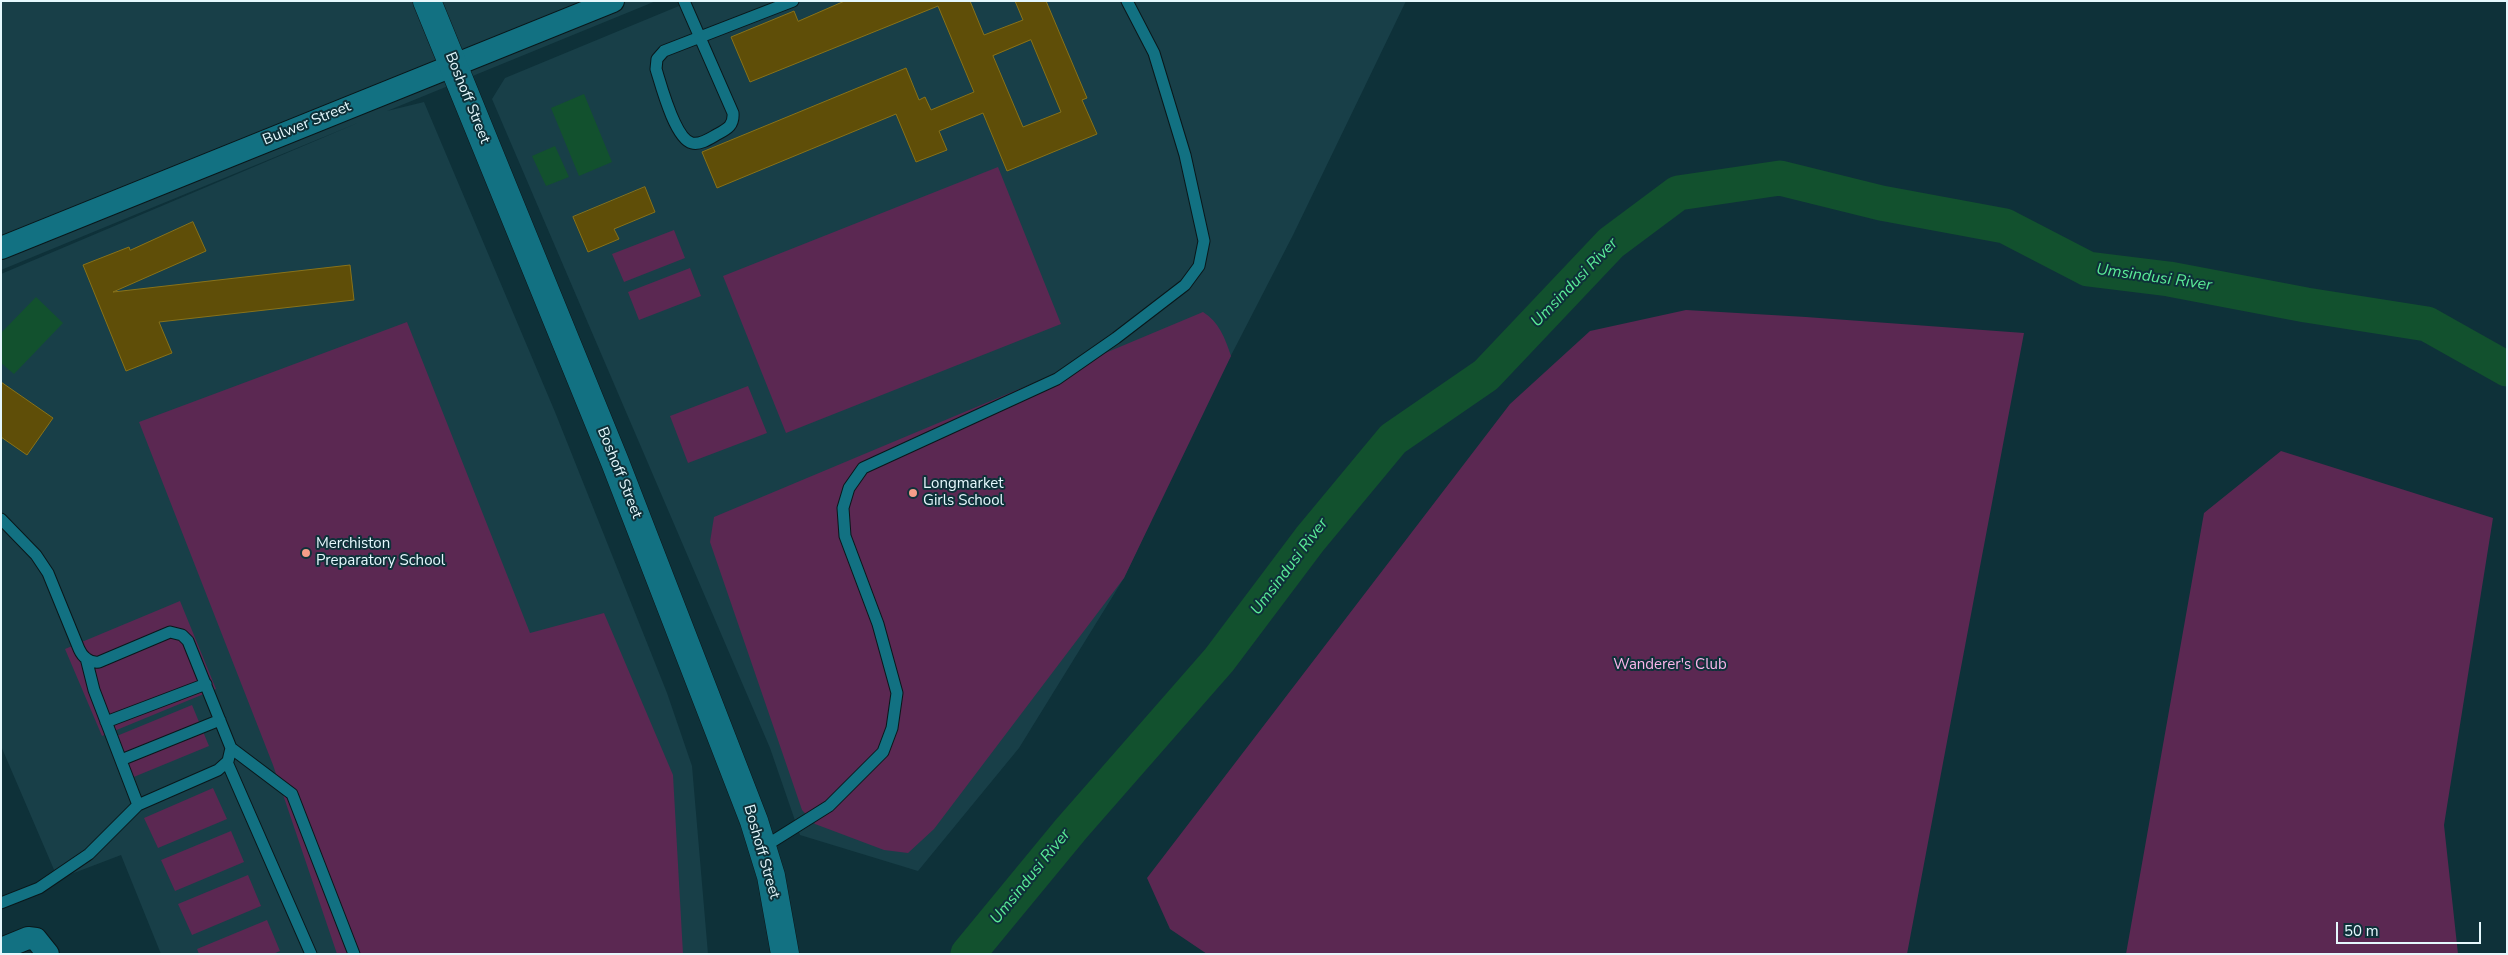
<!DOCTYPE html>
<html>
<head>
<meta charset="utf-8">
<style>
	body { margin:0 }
	#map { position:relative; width:2508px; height:955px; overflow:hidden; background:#0e3139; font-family:"Nunito Sans",sans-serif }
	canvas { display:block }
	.frame { position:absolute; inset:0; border:2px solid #e5f8fd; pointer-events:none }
	.scale { position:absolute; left:2336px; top:922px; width:145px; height:22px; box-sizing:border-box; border:2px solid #e5f8fd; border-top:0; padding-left:6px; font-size:15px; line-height:18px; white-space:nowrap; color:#e5f8fd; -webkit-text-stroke:4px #0e3139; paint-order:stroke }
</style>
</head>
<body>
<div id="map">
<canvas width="2508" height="955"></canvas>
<div class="frame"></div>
<div class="scale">50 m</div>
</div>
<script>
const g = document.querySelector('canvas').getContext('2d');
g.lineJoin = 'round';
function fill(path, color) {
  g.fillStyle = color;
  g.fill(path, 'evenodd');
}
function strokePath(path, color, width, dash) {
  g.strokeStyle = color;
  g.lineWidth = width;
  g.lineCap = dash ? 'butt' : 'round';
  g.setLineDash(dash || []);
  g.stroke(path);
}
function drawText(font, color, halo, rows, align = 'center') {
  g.font = font + ' "Nunito Sans",sans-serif';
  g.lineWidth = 4;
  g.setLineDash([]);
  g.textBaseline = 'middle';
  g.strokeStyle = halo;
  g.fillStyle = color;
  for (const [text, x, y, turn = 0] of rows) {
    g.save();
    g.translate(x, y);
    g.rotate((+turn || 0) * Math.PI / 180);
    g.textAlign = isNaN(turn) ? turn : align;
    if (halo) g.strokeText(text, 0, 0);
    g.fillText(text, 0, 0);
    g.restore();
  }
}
const built = new Path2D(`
	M1 1H656L387 111 424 102 555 412 667 693 692 766 708 954H161L121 855 58 879 1 746V274L360 122 1 270Z
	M691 1H1406L1293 235 1204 408 1124 578 1019 748 918 871 800 835 770 748 492 99 505 78Z`);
const green = new Path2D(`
	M998 167 1061 324 786 433 723 276Z
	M674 230 685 258 624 282 612 254Z
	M690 268 701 296 639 320 628 292Z
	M1686 310 1806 317 2024 333 1907 954H1207L1170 929 1147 878 1510 404 1590 331Z
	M1203 312C1219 322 1225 338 1231 356L1124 578 934 829 908 853 884 850 815 824 802 810 710 542 714 517Z
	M407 322 530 633 604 613 673 775 683 954H337L273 765 139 422Z
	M748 386 767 433 688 463 670 416Z
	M2281 451 2493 518 2444 825 2458 954H2126L2204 513Z
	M180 601 216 689 102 736 65 649Z
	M192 705 209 746 124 781 107 740Z
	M213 788 227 819 158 848 144 818Z
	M231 831 244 862 175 891 161 860Z
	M248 875 261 906 192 935 178 904Z
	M267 920 280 951 273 954H199L197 949Z`);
const water = new Path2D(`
	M584 94 612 162 579 176 551 108Z
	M555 146 569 177 546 186 532 156Z
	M36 297 63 323 14 374 1 363V333Z`);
const river = new Path2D(`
	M968 954 1071 829 1219 660 1310 539 1393 439 1486 375 1611 243 1678 193 1780 178 1881 203 2005 226 2088 269 2169 279 2306 305 2427 324 2507 369`);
const building = new Path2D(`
	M845 1H970L984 35 1023 20 1015 1H1046L1087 98 1082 100 1097 134 1007 171 983 113 939 131 947 150 916 162 896 114 717 188 702 152 906 68 919 100 925 97 931 110 974 92 938 6 750 82 731 37 794 11 798 21ZM1031 40 1061 112 1023 127 993 56Z
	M645 187 655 212 614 229 619 239 588 252 573 217Z
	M193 222 206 251 113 292 350 265 354 300 159 322 172 353 126 371 83 265 129 247 130 250Z
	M1 382 53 418 27 455 1 437Z`);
const lane = new Path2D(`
	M684 1 733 113C734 126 727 129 716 135 709 139 700 145 692 143 675 139 661 85 656 69L657 59 664 51 793 1
	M1 519 36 555 48 573 79 649C83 658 90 663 99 662L170 632 182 635 188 641 231 748 292 794 354 954
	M86 658 94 690 138 805
	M106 722 206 684
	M121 760 220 720
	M227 762 311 954
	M762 848 829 806 883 752 892 728 897 693 878 624 845 536 843 508 849 488 863 468 1057 379 1116 338 1185 285 1199 266 1204 241 1185 155 1154 53 1127 1
	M1 903 39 888 89 854 138 805 218 770 228 761 231 748`);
const street = new Path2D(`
	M1 248 613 1
	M1 949 28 938 36 939 48 954`);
const secondary = new Path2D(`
	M427 1 615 462 754 821 771 876 785 954`);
const markers = [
	[913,493,5,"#f49e89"],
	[306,553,5,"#f49e89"]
];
const streetNames = [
	["Boshoff Street",467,98,68],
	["Bulwer Street",307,124,-22],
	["Boshoff Street",619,473,68],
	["Boshoff Street",761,852,74]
];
const poiNames = [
	["Longmarket",923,484],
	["Girls School",923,501],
	["Merchiston",316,544],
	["Preparatory School",316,561]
];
const parkNames = [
	["Wanderer's Club",1670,665]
];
const waterNames = [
	["Umsindusi River",2154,278,8],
	["Umsindusi River",1575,283,-46],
	["Umsindusi River",1290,567,-53],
	["Umsindusi River",1031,877,-51]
];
fill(built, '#183f48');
fill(green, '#5b2852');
fill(water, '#12512e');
strokePath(river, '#12512e', 35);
fill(building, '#5f4e08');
strokePath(building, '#887219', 1);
strokePath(lane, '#09171a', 13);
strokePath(street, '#09171a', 24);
strokePath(secondary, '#09171a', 29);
strokePath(lane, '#127182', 11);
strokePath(street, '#127182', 22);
strokePath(secondary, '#127182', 28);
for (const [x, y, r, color] of markers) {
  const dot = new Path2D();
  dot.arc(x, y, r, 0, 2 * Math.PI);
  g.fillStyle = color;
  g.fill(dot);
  strokePath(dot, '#0e3139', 2);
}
drawText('15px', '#e5f8fd', '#0e3139', streetNames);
drawText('15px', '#e5f8fd', '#0e3139', poiNames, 'left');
drawText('15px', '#fab6eb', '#0e3139', parkNames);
drawText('italic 16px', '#5aeb97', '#0e3139', waterNames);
</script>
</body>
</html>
